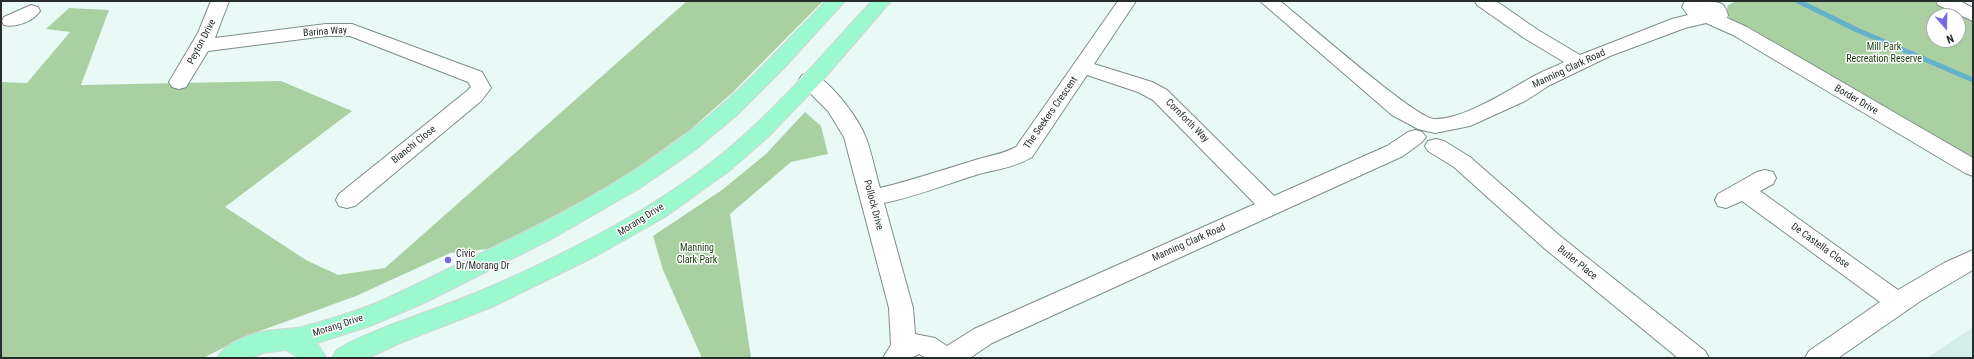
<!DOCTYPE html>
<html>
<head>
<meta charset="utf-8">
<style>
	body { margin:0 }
	#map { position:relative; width:1974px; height:359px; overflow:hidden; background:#e9faf6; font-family:"Roboto Condensed",sans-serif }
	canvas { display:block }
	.frame { position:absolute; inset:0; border:2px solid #272d2c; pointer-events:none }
	.north { position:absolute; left:1926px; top:8px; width:40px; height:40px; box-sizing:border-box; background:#fff; border:1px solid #a9abab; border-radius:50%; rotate:160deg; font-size:11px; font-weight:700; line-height:16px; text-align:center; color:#272d2c }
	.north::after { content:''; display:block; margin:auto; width:14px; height:18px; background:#7468e3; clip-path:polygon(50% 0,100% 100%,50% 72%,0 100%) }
</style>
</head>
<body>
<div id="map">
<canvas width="1974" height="359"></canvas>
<div class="frame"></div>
<div class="north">N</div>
</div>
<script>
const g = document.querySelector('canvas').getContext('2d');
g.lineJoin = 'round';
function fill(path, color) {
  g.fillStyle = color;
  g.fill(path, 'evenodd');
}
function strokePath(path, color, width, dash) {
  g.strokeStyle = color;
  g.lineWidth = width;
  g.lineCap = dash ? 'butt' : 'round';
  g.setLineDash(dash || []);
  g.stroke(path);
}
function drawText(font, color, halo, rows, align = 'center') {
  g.font = font + ' "Roboto Condensed",sans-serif';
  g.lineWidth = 3;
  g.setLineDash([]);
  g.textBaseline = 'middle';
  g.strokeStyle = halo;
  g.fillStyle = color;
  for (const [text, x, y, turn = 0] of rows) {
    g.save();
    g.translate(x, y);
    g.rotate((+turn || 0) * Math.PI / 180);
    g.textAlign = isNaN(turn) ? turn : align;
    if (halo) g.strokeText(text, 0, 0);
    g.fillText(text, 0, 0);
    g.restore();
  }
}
const built = new Path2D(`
	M1973 327V358H1927Z`);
const green = new Path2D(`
	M687 1H823L733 92 690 130 630 173 558 215 488 249 450 253 356 296 249 335 203 358H1V82L27 83 70 32 46 29 69 8 109 10 81 85 281 81 352 111 225 207 306 260 338 275 385 268Z
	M1736 1H1939L1973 18V163L1735 23 1730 19 1727 9 1728 5ZM1934 16H1958V40H1934Z
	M805 112 821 126 828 154 791 162 730 214 751 358H702L663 270 653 236 722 190 766 154Z`);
const stream = new Path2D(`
	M1798 1 1857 30 1973 80`);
const minor = new Path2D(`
	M211 1H229L215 38 326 24H352L482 72 491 88 481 101 355 206 347 208 339 206 336 200 339 194 467 91 471 87 468 82 350 36H326L208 51 186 87 179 89 172 87 169 82 198 33Z
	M1118 1H1136L1094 64 1152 82 1167 90 1274 196 1387 146 1408 132 1415 130 1422 132 1426 137 1422 142 1403 156 992 343 970 358H926L919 354 911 358H883L891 345 889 308 844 137 828 111 802 85 799 80 802 75C807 74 812 73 817 76 834 86 859 119 866 138 872 154 875 171 880 188 910 181 939 171 969 162 986 156 1001 155 1016 147ZM1087 75 1138 92 1153 100 1255 204 974 329 947 346 935 338 915 334 913 308 884 203C917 196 947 184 979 174 998 169 1013 168 1032 157Z
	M1260 1H1280C1303 19 1415 118 1434 119 1464 120 1510 89 1536 75 1545 70 1555 67 1564 62L1524 38 1477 5 1475 1H1496L1538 30 1580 55 1672 19 1688 15 1682 7 1685 1C1695 1 1714 0 1722 4 1725 6 1727 12 1728 15L1727 18 1747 27 1973 158V176L1965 173 1733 35 1706 23 1685 28 1610 56 1550 85 1525 101 1470 126 1435 133 1418 129 1392 115Z
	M1936 1H1960L1973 8V21L1938 5Z
	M31 5 38 7 40 11C34 21 16 28 4 25L2 21 4 17Z
	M1436 139 1444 141 1470 157 1560 236 1705 351 1709 358H1678L1544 248 1454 167 1428 151 1425 146 1428 141Z
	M1765 170 1773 172 1776 178 1773 184 1760 191 1898 290 1944 263 1973 250V270L1922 300 1838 358H1805L1809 351 1880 302 1742 201 1726 208 1718 206 1715 200 1718 194 1757 172Z`);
const major = new Path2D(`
	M826 1H845L783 69 737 115 695 150 640 188 555 237 424 303 370 326 317 343 326 358H299L286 350 263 353 251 358H217C226 341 255 332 273 330 283 329 292 329 302 327 328 320 355 312 381 301 410 288 439 273 469 259 551 220 633 178 704 120 748 84 786 41 826 1Z
	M872 1H891L821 82 768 137 729 171 665 217 596 256 492 307 400 343 368 358H332C334 355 335 352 337 350 352 339 372 333 388 326 428 311 469 297 508 279 588 242 668 201 734 144 784 101 827 49 872 1Z`);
const markers = [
	[448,260,4,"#7468e3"]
];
const streetNames = [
	["Barina Way",325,32,-4],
	["Peyton Drive",202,42,-62],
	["Manning Clark Road",1569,69,-25],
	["Border Drive",1856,100,30],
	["The Seekers Crescent",1051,113,-55],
	["Cornforth Way",1187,121,45],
	["Bianchi Close",414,145,-39],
	["Pollock Drive",873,205,75],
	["Morang Drive",641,220,-32],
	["Manning Clark Road",1189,243,-24],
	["De Castella Close",1820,246,36],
	["Butler Place",1577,263,39],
	["Morang Drive",338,326,-18]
];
const parkNames = [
	["Mill Park",1884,47],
	["Recreation Reserve",1884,59],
	["Manning",697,248],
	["Clark Park",697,260]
];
const poiNames = [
	["Civic",456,254],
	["Dr/Morang Dr",456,266]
];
fill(built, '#d5ede8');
fill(green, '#aad0a2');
strokePath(stream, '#64b1cc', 5);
strokePath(minor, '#7e8d8a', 2);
strokePath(major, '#d4d5d5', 2);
fill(minor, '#fff');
fill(major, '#9cf8cf');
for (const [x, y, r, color] of markers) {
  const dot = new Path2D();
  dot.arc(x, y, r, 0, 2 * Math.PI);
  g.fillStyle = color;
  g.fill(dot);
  strokePath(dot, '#fff', 1.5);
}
drawText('10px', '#272d2c', '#fff', streetNames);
drawText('10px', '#143e09', '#fff', parkNames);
drawText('10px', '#272d2c', '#fff', poiNames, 'left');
</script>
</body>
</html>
